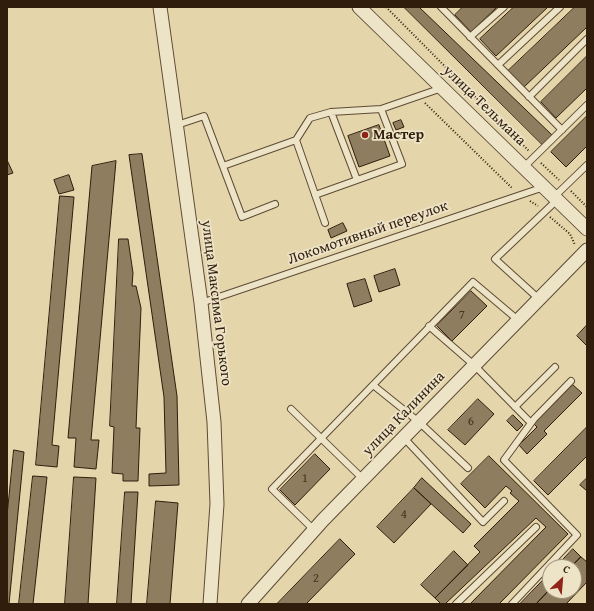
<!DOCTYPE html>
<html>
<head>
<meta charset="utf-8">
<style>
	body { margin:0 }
	#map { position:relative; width:594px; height:611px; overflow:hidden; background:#e4d5ab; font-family:"Gentium Book Plus",serif }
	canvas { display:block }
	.frame { position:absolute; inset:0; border:8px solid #301d0c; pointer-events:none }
	.north { position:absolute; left:542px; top:559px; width:40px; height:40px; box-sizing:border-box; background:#ede4c8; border:1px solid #a1947d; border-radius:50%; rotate:26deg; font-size:11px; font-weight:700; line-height:16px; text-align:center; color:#301d0c }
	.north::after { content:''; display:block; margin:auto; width:14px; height:18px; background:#8f2418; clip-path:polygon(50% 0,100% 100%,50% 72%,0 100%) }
</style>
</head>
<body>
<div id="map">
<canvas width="594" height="611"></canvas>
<div class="frame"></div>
<div class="north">С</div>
</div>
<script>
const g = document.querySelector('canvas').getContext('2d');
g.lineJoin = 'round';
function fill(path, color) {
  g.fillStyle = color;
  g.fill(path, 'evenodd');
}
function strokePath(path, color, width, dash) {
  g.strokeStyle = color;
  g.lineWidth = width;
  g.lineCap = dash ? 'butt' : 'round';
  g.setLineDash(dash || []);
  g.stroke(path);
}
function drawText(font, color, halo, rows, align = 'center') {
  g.font = font + ' "Gentium Book Plus",serif';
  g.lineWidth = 3.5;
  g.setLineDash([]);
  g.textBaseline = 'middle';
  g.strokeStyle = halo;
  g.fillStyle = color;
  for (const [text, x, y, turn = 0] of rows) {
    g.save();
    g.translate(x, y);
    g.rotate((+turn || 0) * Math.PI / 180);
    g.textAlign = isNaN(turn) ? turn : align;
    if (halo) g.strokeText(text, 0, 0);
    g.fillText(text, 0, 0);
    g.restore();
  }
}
const building = new Path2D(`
	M404 7H419L552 135 543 145Z
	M463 7H497L471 32 455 15Z
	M514 7H548L496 56 480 39Z
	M575 7H587V27L524 87 508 71Z
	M587 56V88L556 118 541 102Z
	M587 116V146L566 167 551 152Z
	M401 120 404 127 396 130 393 123Z
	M379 125 390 156 359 167 348 136Z
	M142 154 177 396 179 485 149 486V474L166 473 164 397 129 155Z
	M7 160 13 173 7 175Z
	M116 161 91 440H99L96 469 74 467 76 438H68L92 166Z
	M69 175 74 190 59 194 54 180Z
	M60 196 74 197 52 445 59 446 57 467 36 465Z
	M343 223 347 231 331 238 328 230Z
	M119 239H128L133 273 132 286H136L141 308 136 428H140L138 481H123V474L112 473 114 427 110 426Z
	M395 269 400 285 379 292 374 276Z
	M365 279 372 301 354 307 347 284Z
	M471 291 487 306 452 341 437 326Z
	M587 325V346L577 336Z
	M573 385 582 393 544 431 547 434 527 454 519 445 537 427 534 424Z
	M478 399 494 414 465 445 448 430Z
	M513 415 523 425 517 431 507 421Z
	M587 427V456L548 495 534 481Z
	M14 450 24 452 9 604H7V516Z
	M315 454 330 469 295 505 280 490Z
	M489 456 568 534 499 604H470L546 527 536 518 445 604H441L435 598 480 552 474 546 519 501 510 493 512 491 506 486 485 508 461 484Z
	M33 476 47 477 33 604H19Z
	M74 477 96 478 88 604H65Z
	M422 478 471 524 463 533 414 488Z
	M587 478V491L580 485Z
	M414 488 431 504 394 543 377 527Z
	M125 492H138L131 604H117Z
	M156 501 178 503 170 604H147Z
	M340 539 355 554 306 604H277Z
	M573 549 581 557 571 567H556Z
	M454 551 468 565 435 598 421 585Z
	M581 557 587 562V582L566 604H536L550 589V591H574V567H571Z
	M550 573V589L536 604H520Z`);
const path = new Path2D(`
	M386 7 529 151
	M425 103 513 189
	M541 163 559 180
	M571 191 587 207
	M530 201 538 206
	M550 217 570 234 575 245`);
const lane = new Path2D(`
	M441 7 562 130
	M470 37 504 7
	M498 65 560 7
	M529 97 587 39
	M331 112 357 180
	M177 125 204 116 242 217 275 204
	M296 140 325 223
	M223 166 296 140 310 118 331 112 381 109 442 88
	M524 167 587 105
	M315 195 402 164 381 109
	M554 197 587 165
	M539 299 495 259 557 200
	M201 303 544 187
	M429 326 474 365 531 423
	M373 385 419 422 468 468
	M515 407 555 367
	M291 409 363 479
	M404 438 483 522 504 501
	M314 530 272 489 473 282 518 320
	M456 604 536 527
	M512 604 577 535 504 460 534 419 571 381`);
const street = new Path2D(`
	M160 7 201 303 214 422 217 504 210 604
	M359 7 587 229
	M248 604 323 520 587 250`);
const markers = [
	[365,135,4,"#8f2418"]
];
const numberNames = [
	["7",462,316],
	["6",471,422],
	["1",305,479],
	["4",404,515],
	["2",316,579]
];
const streetNames = [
	["улица Тельмана",484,106,44],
	["Локомотивный переулок",368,233,-19],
	["улица Максима Горького",216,303,83],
	["улица Калинина",404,414,-46]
];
const poiNames = [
	["Мастер",373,135]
];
fill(building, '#8e7d5f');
strokePath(building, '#301d0c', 1);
strokePath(lane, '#5d4b34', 8);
strokePath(street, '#5d4b34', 15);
strokePath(path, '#301d0c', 2, [1, 2]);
strokePath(lane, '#ede4c8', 6);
strokePath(street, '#ede4c8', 13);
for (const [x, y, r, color] of markers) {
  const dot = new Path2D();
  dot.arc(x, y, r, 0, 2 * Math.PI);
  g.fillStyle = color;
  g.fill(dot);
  strokePath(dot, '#ede4c8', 1.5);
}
drawText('13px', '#483521', null, numberNames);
drawText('15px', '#301d0c', '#ede4c8', streetNames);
drawText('bold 15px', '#301d0c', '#ede4c8', poiNames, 'left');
</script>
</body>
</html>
